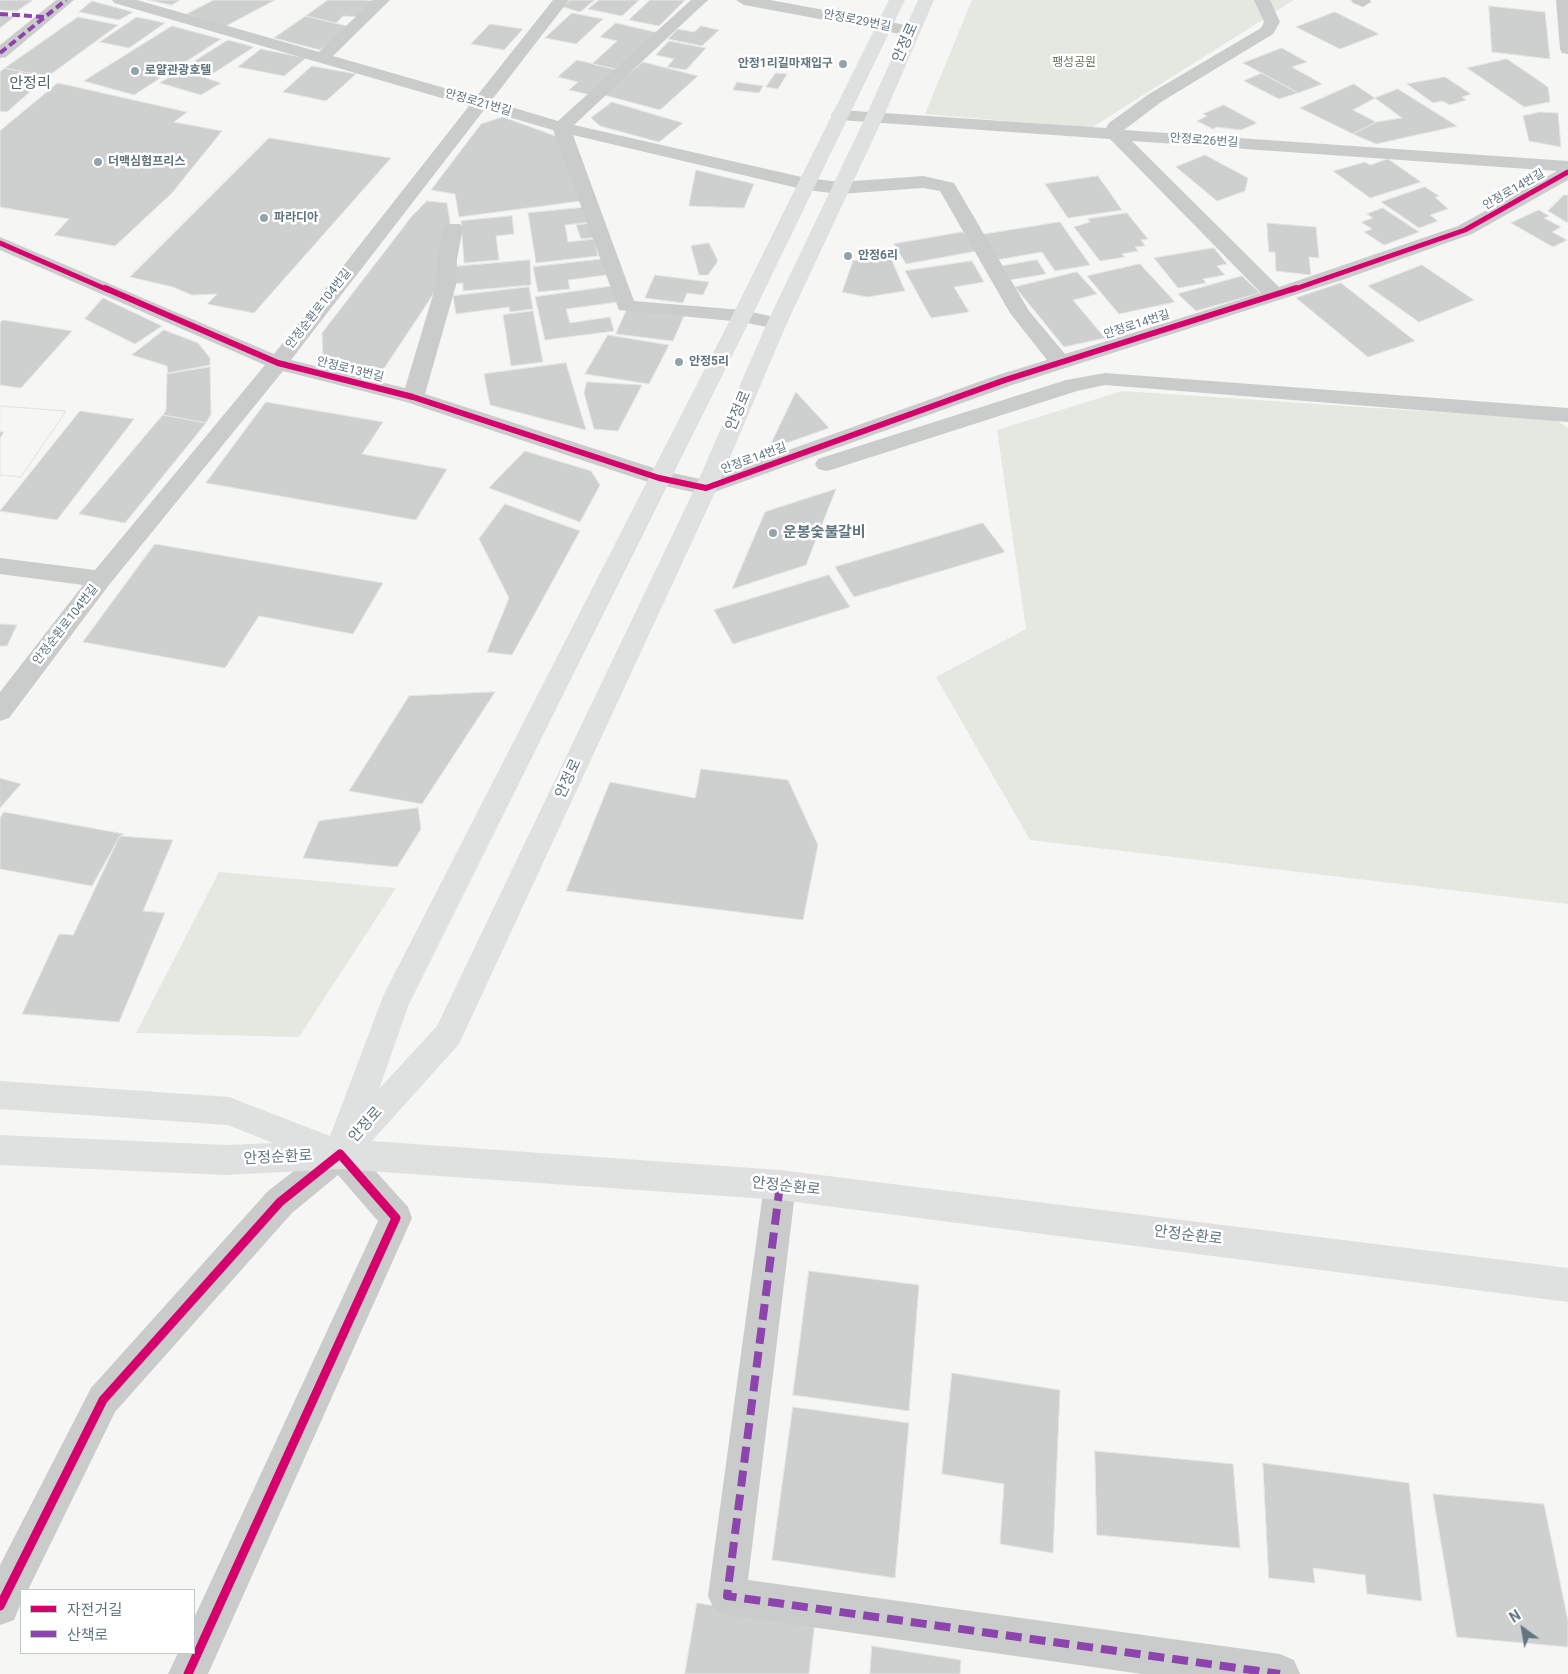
<!DOCTYPE html>
<html>
<head>
<meta charset="utf-8">
<style>
	body { margin:0 }
	#map { position:relative; width:1568px; height:1674px; overflow:hidden; background:#f6f6f4; font-family:Roboto,"Noto Sans KR",sans-serif }
	canvas { display:block }
	.legend { position:absolute; left:20px; top:1589px; width:175px; height:65px; box-sizing:border-box; background:#fff; border:1px solid #bfc8cc; margin:0; padding:6px 9px; list-style:none; font-size:15px; color:#607580 }
	.legend li { display:flex; align-items:center; gap:10px; height:25px }
	.legend b { width:25px; border:1px solid #bfc8cc }
	.north { position:absolute; left:1498px; top:1604px; width:50px; height:50px; -webkit-text-stroke:4px #fff; paint-order:stroke; rotate:328deg; font-size:14px; font-weight:700; line-height:20px; text-align:center; color:#607580 }
	.north::after { content:''; display:block; margin:auto; width:18px; height:22px; background:#607580; clip-path:polygon(50% 0,100% 100%,50% 72%,0 100%) }
</style>
</head>
<body>
<div id="map">
<canvas width="1568" height="1674"></canvas>
<ul class="legend">
<li><b style="height:6px;background:#d6006c"></b>자전거길</li>
<li><b style="height:6px;background:#8e44ad"></b>산책로</li>
</ul>
<div class="north">N</div>
</div>
<script>
const g = document.querySelector('canvas').getContext('2d');
g.lineJoin = 'round';
function fill(path, color) {
  g.fillStyle = color;
  g.fill(path, 'evenodd');
}
function strokePath(path, color, width, dash) {
  g.strokeStyle = color;
  g.lineWidth = width;
  g.lineCap = dash ? 'butt' : 'round';
  g.setLineDash(dash || []);
  g.stroke(path);
}
function drawText(font, color, halo, rows, align = 'center') {
  g.font = font + ' Roboto,"Noto Sans KR",sans-serif';
  g.lineWidth = 5;
  g.setLineDash([]);
  g.textBaseline = 'middle';
  g.strokeStyle = halo;
  g.fillStyle = color;
  for (const [text, x, y, turn = 0] of rows) {
    g.save();
    g.translate(x, y);
    g.rotate((+turn || 0) * Math.PI / 180);
    g.textAlign = isNaN(turn) ? turn : align;
    if (halo) g.strokeText(text, 0, 0);
    g.fillText(text, 0, 0);
    g.restore();
  }
}
const green = new Path2D(`
	M972 0H1294L1091 128 925 114Z
	M1122 391 1556 420 1568 428V904L1030 840 936 677 1026 629 997 430Z
	M219 872 396 888 299 1037 136 1033Z`);
const building = new Path2D(`
	M0 0H33L17 11 0 10Z
	M148 0H180L172 5Z
	M214 0H275L224 27 187 14Z
	M328 0H364L373 1 358 17 343 16 336 23 306 16Z
	M570 0H595L580 12 563 7Z
	M599 0H639L622 16 588 9Z
	M650 0H685L659 26 629 20Z
	M92 1 133 12 119 20 79 12Z
	M1489 6 1545 12 1550 59 1492 52Z
	M1335 12 1379 34 1340 49 1296 27Z
	M572 13 603 19 576 44 545 38Z
	M0 15 14 17 0 28Z
	M306 16 351 27 320 50 274 38Z
	M78 17 118 25 47 77 5 68Z
	M137 17 165 23 129 48 100 42Z
	M616 23 659 33 619 70 592 64 617 41 600 37Z
	M490 24 523 29 504 50 471 44Z
	M172 26 221 39 134 95 84 81Z
	M701 26 719 30 702 46 668 39 678 29 694 32Z
	M228 40 254 47 206 78 221 83 201 95 160 83Z
	M669 41 706 48 686 70 667 67 674 59 656 55Z
	M1282 48 1307 62 1292 67 1322 84 1298 93 1243 63Z
	M261 49 306 58 284 76 238 67Z
	M1507 59 1548 87 1550 102 1524 107 1467 68Z
	M577 60 619 70 591 95 569 90 578 82 558 77Z
	M643 62 698 76 660 110 604 95Z
	M312 66 356 74 326 101 283 92Z
	M5 68 47 77 7 112 0 111V72Z
	M776 73 787 74 778 89 766 87Z
	M1262 73 1298 93 1279 99 1244 81Z
	M1445 77 1471 94 1462 97 1466 100 1450 105 1442 101 1433 103 1407 84Z
	M737 82 763 86 759 93 733 90Z
	M58 83 187 112 174 122 222 131 172 193 115 246 54 235 69 219 0 207V131Z
	M1354 84 1375 98 1353 110 1376 122 1353 134 1300 108Z
	M1398 89 1457 126 1376 144 1353 134 1376 122 1402 118 1375 98Z
	M612 102 683 123 659 142 600 126 591 118Z
	M1224 105 1257 123 1241 130 1217 127 1213 129 1197 121 1207 116 1203 114Z
	M1540 112 1558 113 1561 147 1529 141 1523 116Z
	M503 117 561 138 581 201 459 217 455 194 431 190 481 124Z
	M269 138 391 158 254 313 207 304 217 294 192 295 173 287 130 277Z
	M1205 155 1248 178 1245 191 1217 201 1176 167Z
	M1388 159 1421 182 1370 198 1333 171 1365 162 1370 165Z
	M696 170 754 184 744 208 689 206Z
	M1098 176 1122 210 1068 218 1045 184Z
	M1425 187 1439 196 1435 197 1448 209 1430 215 1438 221 1419 228 1381 202Z
	M1564 195H1568V223L1548 211Z
	M427 201 447 203 450 222 442 281 383 370 339 364 323 358 322 333 412 216Z
	M589 207 592 222 565 225 568 242 594 239 598 256 536 263 528 213Z
	M1383 208 1419 232 1384 245 1364 232 1372 229 1361 222 1373 218 1367 214Z
	M1539 210 1549 216 1544 218 1561 227 1552 232 1567 240 1553 247 1511 223Z
	M1127 213 1148 239 1141 240 1145 246 1135 247 1138 251 1122 254 1125 257 1100 261 1074 227 1090 222 1088 219Z
	M512 216 514 234 496 236 499 260 464 263 461 221Z
	M1060 222 1090 265 1055 271 1042 252 996 260 980 235Z
	M594 223 599 237 581 239 576 225Z
	M1267 223 1316 227 1319 258 1309 257 1311 275 1276 271 1275 252H1269Z
	M963 232 977 251 906 264 894 244Z
	M709 243 718 261 708 275H699L691 246Z
	M1214 248 1227 264 1217 266 1225 275 1203 279 1206 283 1178 288 1154 258Z
	M890 256 905 291 867 297 842 292 853 261Z
	M603 259 606 275 568 280 570 289 538 292 533 267Z
	M530 260 531 285 463 291V283L451 284 450 267Z
	M1037 260 1046 274 1010 280 1002 266Z
	M972 261 984 282 954 287 969 312 931 318 905 271Z
	M1140 264 1175 302 1119 314 1087 276Z
	M1422 265 1474 300 1419 322 1368 286Z
	M1077 272 1097 294 1073 300 1105 338 1064 347 1015 287Z
	M655 275 709 282 703 295 687 293 683 303 645 298Z
	M1242 276 1260 293 1196 311 1178 294Z
	M1341 283 1415 341 1368 357 1296 298Z
	M614 286 618 302 566 309 570 323 610 317 614 331 545 340 535 297Z
	M529 287 533 309 510 312 509 307 456 314 453 296Z
	M103 298 162 326 135 344 85 319Z
	M627 309 684 316 673 341 616 334Z
	M533 311 543 362 511 366 503 315Z
	M3 320 72 331 21 388 0 385V323Z
	M164 330 198 343 210 358V365L168 373 167 366 132 355Z
	M608 335 669 345 649 384 585 374Z
	M566 363 586 430 490 405 484 374Z
	M210 367 211 414 206 423 163 415 166 410 167 374Z
	M587 382 642 385 618 431 594 429 584 393Z
	M796 392 829 428 778 446 771 444Z
	M266 402 383 422 362 454 447 469 416 520 206 483Z
	M0 406 66 411 21 477 0 475V438L4 432H0Z
	M0 406 66 411 21 477 0 475Z
	M80 411 134 419 57 520 0 511Z
	M163 415 206 423 125 523 79 514Z
	M525 451 591 471 600 485 580 522 489 488Z
	M836 489 806 565 732 589 765 512Z
	M505 504 580 531 512 655 487 652 509 598 479 539Z
	M983 523 1005 552 854 597 835 567Z
	M155 544 383 583 353 634 259 616 225 668 83 642Z
	M829 575 850 607 733 644 714 610Z
	M0 624 17 625 7 646H0Z
	M495 692 422 804 349 791 409 696Z
	M701 769 788 780 818 845 803 920 566 891 610 782 695 798Z
	M0 778 21 784 0 808Z
	M418 808 421 829 397 867 303 858 319 821Z
	M4 812 124 834 120 836 92 886 0 869V818Z
	M120 836 173 840 143 911 165 913 119 1022 22 1014 59 934 73 935Z
	M809 1271 919 1285 909 1411 793 1395Z
	M952 1373 1060 1390 1053 1553 1000 1544 1004 1484 942 1474Z
	M793 1407 909 1423 895 1578 772 1560Z
	M1095 1451 1233 1464 1240 1548 1097 1535Z
	M1263 1463 1409 1483 1422 1601 1367 1594 1365 1575 1313 1568 1315 1583 1269 1578Z
	M1433 1494 1544 1504 1568 1621V1647L1457 1637Z
	M697 1603 815 1621 809 1674H685Z
	M872 1646 961 1660 960 1674H870Z`);
const minor = new Path2D(`
	M56 0H74L6 57 0 58V45Z
	M112 0H137L319 52 373 0H390L333 56 476 97 553 0H569L491 101 558 121 691 0H708L574 125 806 178 840 182 923 176 954 183 1029 311 1065 354 1261 293 1110 139 840 120 834 119 831 115 834 111 840 110 1106 128 1109 123 1149 94 1261 28 1264 22 1254 0H1270L1280 22 1273 34 1161 102 1124 130 1568 161V180L1472 234 1342 280 1012 385 706 495 651 483 406 402 283 371 109 585 9 718 0 721V692L83 585 0 574V558L95 570 265 365 0 250V237L274 354 469 106 114 3ZM484 110 553 130 619 310 742 322 777 329 784 327 787 323 784 319 742 310 634 301 573 135 806 190 840 194 923 188 940 191 1010 313 1047 360 998 375 705 480 663 471 425 394 456 285 457 259 463 228 460 224H446L443 228 437 259 436 285 405 388 291 360ZM1132 141 1557 171 1458 226 1279 287Z
	M736 0H770L911 26 919 31 911 36 744 5Z
	M1351 0H1370L1371 2 1363 7 1353 3Z
	M1556 0H1568V54L1562 53 1560 49Z
	M1105 373 1568 408V422L1105 385 1077 391 834 469 826 471 818 469 815 464 818 459 1066 380Z
	M340 1139 351 1144 408 1207 412 1218 208 1674H168L178 1653H194V1618L378 1221 338 1175 292 1213 115 1412 28 1590H21V1603L14 1620 0 1625V1565L91 1388 268 1191 329 1144Z
	M780 1170 791 1174 796 1185 748 1580 1280 1654 1294 1660 1300 1674H1142L727 1615 714 1609 708 1596 764 1185 769 1174Z`);
const major = new Path2D(`
	M889 0H905L752 316 409 1004 379 1089 437 1026 695 488 767 323 865 118 918 0H934L883 118 787 323 717 488 459 1044 372 1141 780 1170 1568 1268V1302L780 1200 340 1169 226 1175 0 1165V1135L226 1145 273 1143 228 1125 0 1109V1081L229 1097 330 1136 384 994 732 316Z`);
const quietFar1 = new Path2D(`
	M0 14 45 17
	M0 53 66 0`);
const quiet = new Path2D(`
	M780 1185 727 1596 1280 1674`);
const cyclewayFar2 = new Path2D(`
	M0 243 108 290
	M1292 290 1465 230 1568 172`);
const cyclewayFar1 = new Path2D(`
	M105 288 278 363 413 397 659 478 706 488 1005 380 1296 288`);
const cycleway = new Path2D(`
	M0 1606 103 1400 280 1202 340 1154 396 1218 188 1674`);
const markers = [
	[843,64,5,"#94a2a9"],
	[135,71,5,"#94a2a9"],
	[98,162,5,"#94a2a9"],
	[264,218,5,"#94a2a9"],
	[848,256,5,"#94a2a9"],
	[679,362,5,"#94a2a9"],
	[773,533,5,"#94a2a9"]
];
const farStreetnames = [
	["안정로29번길",857,21,11],
	["안정로21번길",478,103,16],
	["안정로26번길",1204,141,4],
	["안정로14번길",1514,190,-30],
	["안정순환로104번길",319,309,-52],
	["안정로14번길",1137,325,-18],
	["안정로13번길",350,370,14],
	["안정로14번길",754,459,-20],
	["안정순환로104번길",66,625,-52]
];
const farParknames = [
	["팽성공원",1074,63]
];
const farPoinames = [
	["안정1리길마재입구",833,64,"right"],
	["로얄관광호텔",145,71],
	["더맥심험프리스",108,162],
	["파라디아",274,218],
	["안정6리",858,256],
	["안정5리",689,362]
];
const streetNames = [
	["안정로",906,43,-66],
	["안정로",739,411,-67],
	["안정로",569,779,-65],
	["안정로",366,1125,-48],
	["안정순환로",278,1158,-3],
	["안정순환로",786,1187,6],
	["안정순환로",1188,1236,7]
];
const farQuarternames = [
	["안정리",30,84]
];
const poiNames = [
	["운봉숯불갈비",783,533]
];
fill(green, '#e5e8e1');
fill(building, '#ced0d0');
strokePath(building, '#e5e5e4', 1);
fill(minor, '#cacccc');
fill(major, '#dfe0e0');
strokePath(quietFar1, '#8e44ad', 4, [8, 4]);
strokePath(quiet, '#8e44ad', 8, [16, 8]);
strokePath(cyclewayFar2, '#d6006c', 5);
strokePath(cyclewayFar1, '#d6006c', 6);
strokePath(cycleway, '#d6006c', 9);
for (const [x, y, r, color] of markers) {
  const dot = new Path2D();
  dot.arc(x, y, r, 0, 2 * Math.PI);
  g.fillStyle = color;
  g.fill(dot);
  strokePath(dot, '#fff', 2);
}
drawText('12px', '#607580', '#fff', farStreetnames);
drawText('12px', '#66785f', '#fff', farParknames);
drawText('bold 12px', '#607580', '#fff', farPoinames, 'left');
drawText('15px', '#607580', '#fff', streetNames);
drawText('15px', '#52626b', '#fff', farQuarternames);
drawText('bold 15px', '#607580', '#fff', poiNames, 'left');
</script>
</body>
</html>
